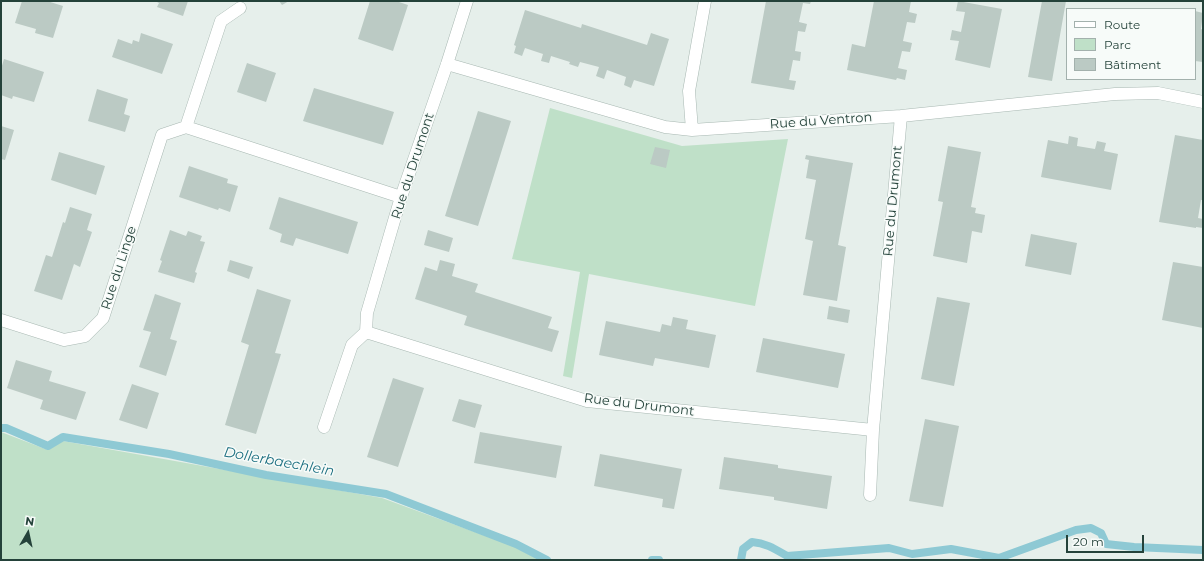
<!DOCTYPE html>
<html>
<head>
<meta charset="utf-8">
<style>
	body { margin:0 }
	#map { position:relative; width:1204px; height:561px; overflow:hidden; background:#e6efeb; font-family:Montserrat,sans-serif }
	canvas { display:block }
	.frame { position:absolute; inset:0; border:2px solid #24423a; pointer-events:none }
	.legend { position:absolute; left:1066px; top:8px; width:130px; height:72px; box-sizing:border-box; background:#f7fbf9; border:1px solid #a3b1ad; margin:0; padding:5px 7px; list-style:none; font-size:12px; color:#24423a }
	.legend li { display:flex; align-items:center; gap:8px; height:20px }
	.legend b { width:20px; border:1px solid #a3b1ad }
	.north { position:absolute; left:8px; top:513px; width:40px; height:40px; -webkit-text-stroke:3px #f7fbf9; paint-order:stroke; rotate:9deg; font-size:11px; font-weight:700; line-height:16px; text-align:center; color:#24423a }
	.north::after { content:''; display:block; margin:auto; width:14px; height:18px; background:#24423a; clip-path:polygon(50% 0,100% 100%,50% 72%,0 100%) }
	.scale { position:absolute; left:1066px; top:535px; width:78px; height:18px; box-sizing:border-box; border:2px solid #24423a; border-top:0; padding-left:5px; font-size:12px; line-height:14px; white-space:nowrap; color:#24423a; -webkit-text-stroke:3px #f7fbf9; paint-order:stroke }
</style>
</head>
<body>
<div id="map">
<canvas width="1204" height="561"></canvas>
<div class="frame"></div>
<ul class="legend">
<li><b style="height:5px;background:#fff"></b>Route</li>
<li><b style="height:11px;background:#bfe0c8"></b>Parc</li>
<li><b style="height:11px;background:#bbcac4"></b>Bâtiment</li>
</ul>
<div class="north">N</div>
<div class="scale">20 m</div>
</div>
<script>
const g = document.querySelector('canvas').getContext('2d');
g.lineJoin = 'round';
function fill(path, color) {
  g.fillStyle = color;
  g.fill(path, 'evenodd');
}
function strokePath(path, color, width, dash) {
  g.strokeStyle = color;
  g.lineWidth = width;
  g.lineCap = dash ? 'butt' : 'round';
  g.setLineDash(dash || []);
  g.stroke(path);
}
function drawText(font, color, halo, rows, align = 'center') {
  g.font = font + ' Montserrat,sans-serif';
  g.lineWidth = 3;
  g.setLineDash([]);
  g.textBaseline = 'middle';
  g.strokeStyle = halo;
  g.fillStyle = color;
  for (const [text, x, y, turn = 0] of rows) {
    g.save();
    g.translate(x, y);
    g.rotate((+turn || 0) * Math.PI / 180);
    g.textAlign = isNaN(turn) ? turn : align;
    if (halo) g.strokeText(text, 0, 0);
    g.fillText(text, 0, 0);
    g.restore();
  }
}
const green = new Path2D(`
	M550 108 682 146 788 139 755 306 589 274 572 378 563 376 580 272 512 259Z
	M1 432 48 450 63 441 382 498 513 546 539 560H1Z`);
const stream = new Path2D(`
	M1 428H6L48 446 63 437 169 454 266 475 386 494 516 544 547 560
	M652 560H659
	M741 560 743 549 752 542C766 543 775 549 787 556L889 548 912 554 951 549 999 558 1076 530 1091 528 1101 533 1106 544 1134 547 1203 550`);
const building = new Path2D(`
	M22 1H47L63 6 53 38 35 33 36 29 15 23Z
	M155 1H188L183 16 157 7 159 3Z
	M279 1H289L282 5Z
	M370 1H396L408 5 393 51 358 39Z
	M766 1H811L810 4 803 3 799 22 807 24 805 32 798 31 795 51 801 52 800 61 793 60 789 80 796 81 794 90 751 83Z
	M874 1H911L909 12 917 14 915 23 907 22 903 41 912 43 910 52 902 51 898 68 907 70 905 80 897 78 896 80 847 70 852 44 865 47Z
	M958 1 1002 9 990 68 955 60 959 41 950 40 952 30 961 32 965 12 956 11Z
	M1042 1H1066L1052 81 1028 77Z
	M525 10 581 28 582 24 647 45 651 33 669 39 654 86 634 80 631 88 624 85 626 77 607 70 604 79 596 76 599 67 580 62 578 67 569 64 570 62 551 56 549 63 541 61 543 54 525 48 522 56 514 53 516 46 514 45Z
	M1195 11 1203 13 1201 29 1203 30V62L1195 61Z
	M141 33 173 44 162 74 112 57 118 39 132 44 133 40 139 42Z
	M4 59 44 72 34 102 13 96 12 99 1 95V69Z
	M247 63 276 73 266 102 237 92Z
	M314 88 394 112 383 145 303 121Z
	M97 89 128 99 124 114 130 116 125 132 88 121Z
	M478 111 511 121 478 226 445 216Z
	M1 126 14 130 5 160 1 159Z
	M1175 135 1203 140V200H1201L1198 218 1203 219V228L1196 227V228L1159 222Z
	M1069 136 1078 138 1077 146 1095 149 1097 141 1106 143 1104 151 1118 154 1111 190 1041 177 1048 140 1068 144Z
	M948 146 981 152 971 207 976 208 975 213 985 215 982 233 972 231 967 263 933 256 943 202 938 201Z
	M655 147 670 150 666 168 650 164Z
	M59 152 105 166 96 195 51 180Z
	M806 155 853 163 838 245 846 247 837 301 803 295 813 241 805 239 816 180 806 178 809 160 805 159Z
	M189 166 228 179 227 183 238 186 230 212 219 208 218 210 179 197Z
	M279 197 358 222 348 254 296 238 293 246 280 242 282 234 269 229Z
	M70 207 92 214 87 230 92 232 80 267 74 264 62 300 34 291 46 255 52 257 63 222 65 223Z
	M170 230 186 236 188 231 202 236 200 241 205 242 195 272 197 273 194 283 158 272 162 261 160 260Z
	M428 230 453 238 449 252 424 245Z
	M1031 234 1077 243 1071 275 1025 266Z
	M230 260 253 267 249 279 227 271Z
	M440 260 455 264 452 276 478 284 475 292 552 317 548 328 559 331 552 352 464 325 467 316 415 299 425 267 437 271Z
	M1173 262 1203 267V328L1162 320Z
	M257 289 291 300 275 353 281 354 256 434 225 425 249 345 241 342Z
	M155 294 181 303 170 339 177 341 166 376 139 367 151 332 143 330Z
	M937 297 970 303 954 386 921 379Z
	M829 306 850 310 848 323 827 319Z
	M673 317 688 320 686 329 716 335 709 368 655 358 653 366 599 355 606 321 660 332 662 324 671 326Z
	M763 338 845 354 838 388 756 372Z
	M16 360 52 371 49 381 86 392 76 420 40 409 43 400 7 388Z
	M393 378 424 388 398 467 367 457Z
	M132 384 159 393 147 429 119 420Z
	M459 399 482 405 475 428 452 421Z
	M925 419 959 426 943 507 909 501Z
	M480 432 562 446 556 478 474 463Z
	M600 454 682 469 674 509 662 507 663 499 594 486Z
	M724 457 778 465V468L832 476 827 509 774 500V497L719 489Z`);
const minor = new Path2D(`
	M467 1 447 64 401 197 367 313 366 332 587 401 873 430 901 116
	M447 64 665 127 692 130 901 116 1115 94 1158 93 1203 102
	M186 127 401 197
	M692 130 689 91 705 1
	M1 320 64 340 85 336 103 318 162 135 186 127 221 21 240 8
	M324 427 352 345 366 332
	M870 495 873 430`);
const streetNames = [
	["Rue du Ventron",821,121,-4],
	["Rue du Drumont",413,166,-72],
	["Rue du Drumont",893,201,-85],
	["Rue du Linge",119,268,-72],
	["Rue du Drumont",639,405,7]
];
const waterNames = [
	["Dollerbaechlein",279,462,10]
];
fill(green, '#bfe0c8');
strokePath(stream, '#8ec9d4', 8);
fill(building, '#bbcac4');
strokePath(minor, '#a8b8b2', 13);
strokePath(minor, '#fff', 12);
drawText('13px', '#24423a', '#f7fbf9', streetNames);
drawText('italic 14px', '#1c6f80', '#f7fbf9', waterNames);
</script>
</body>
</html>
